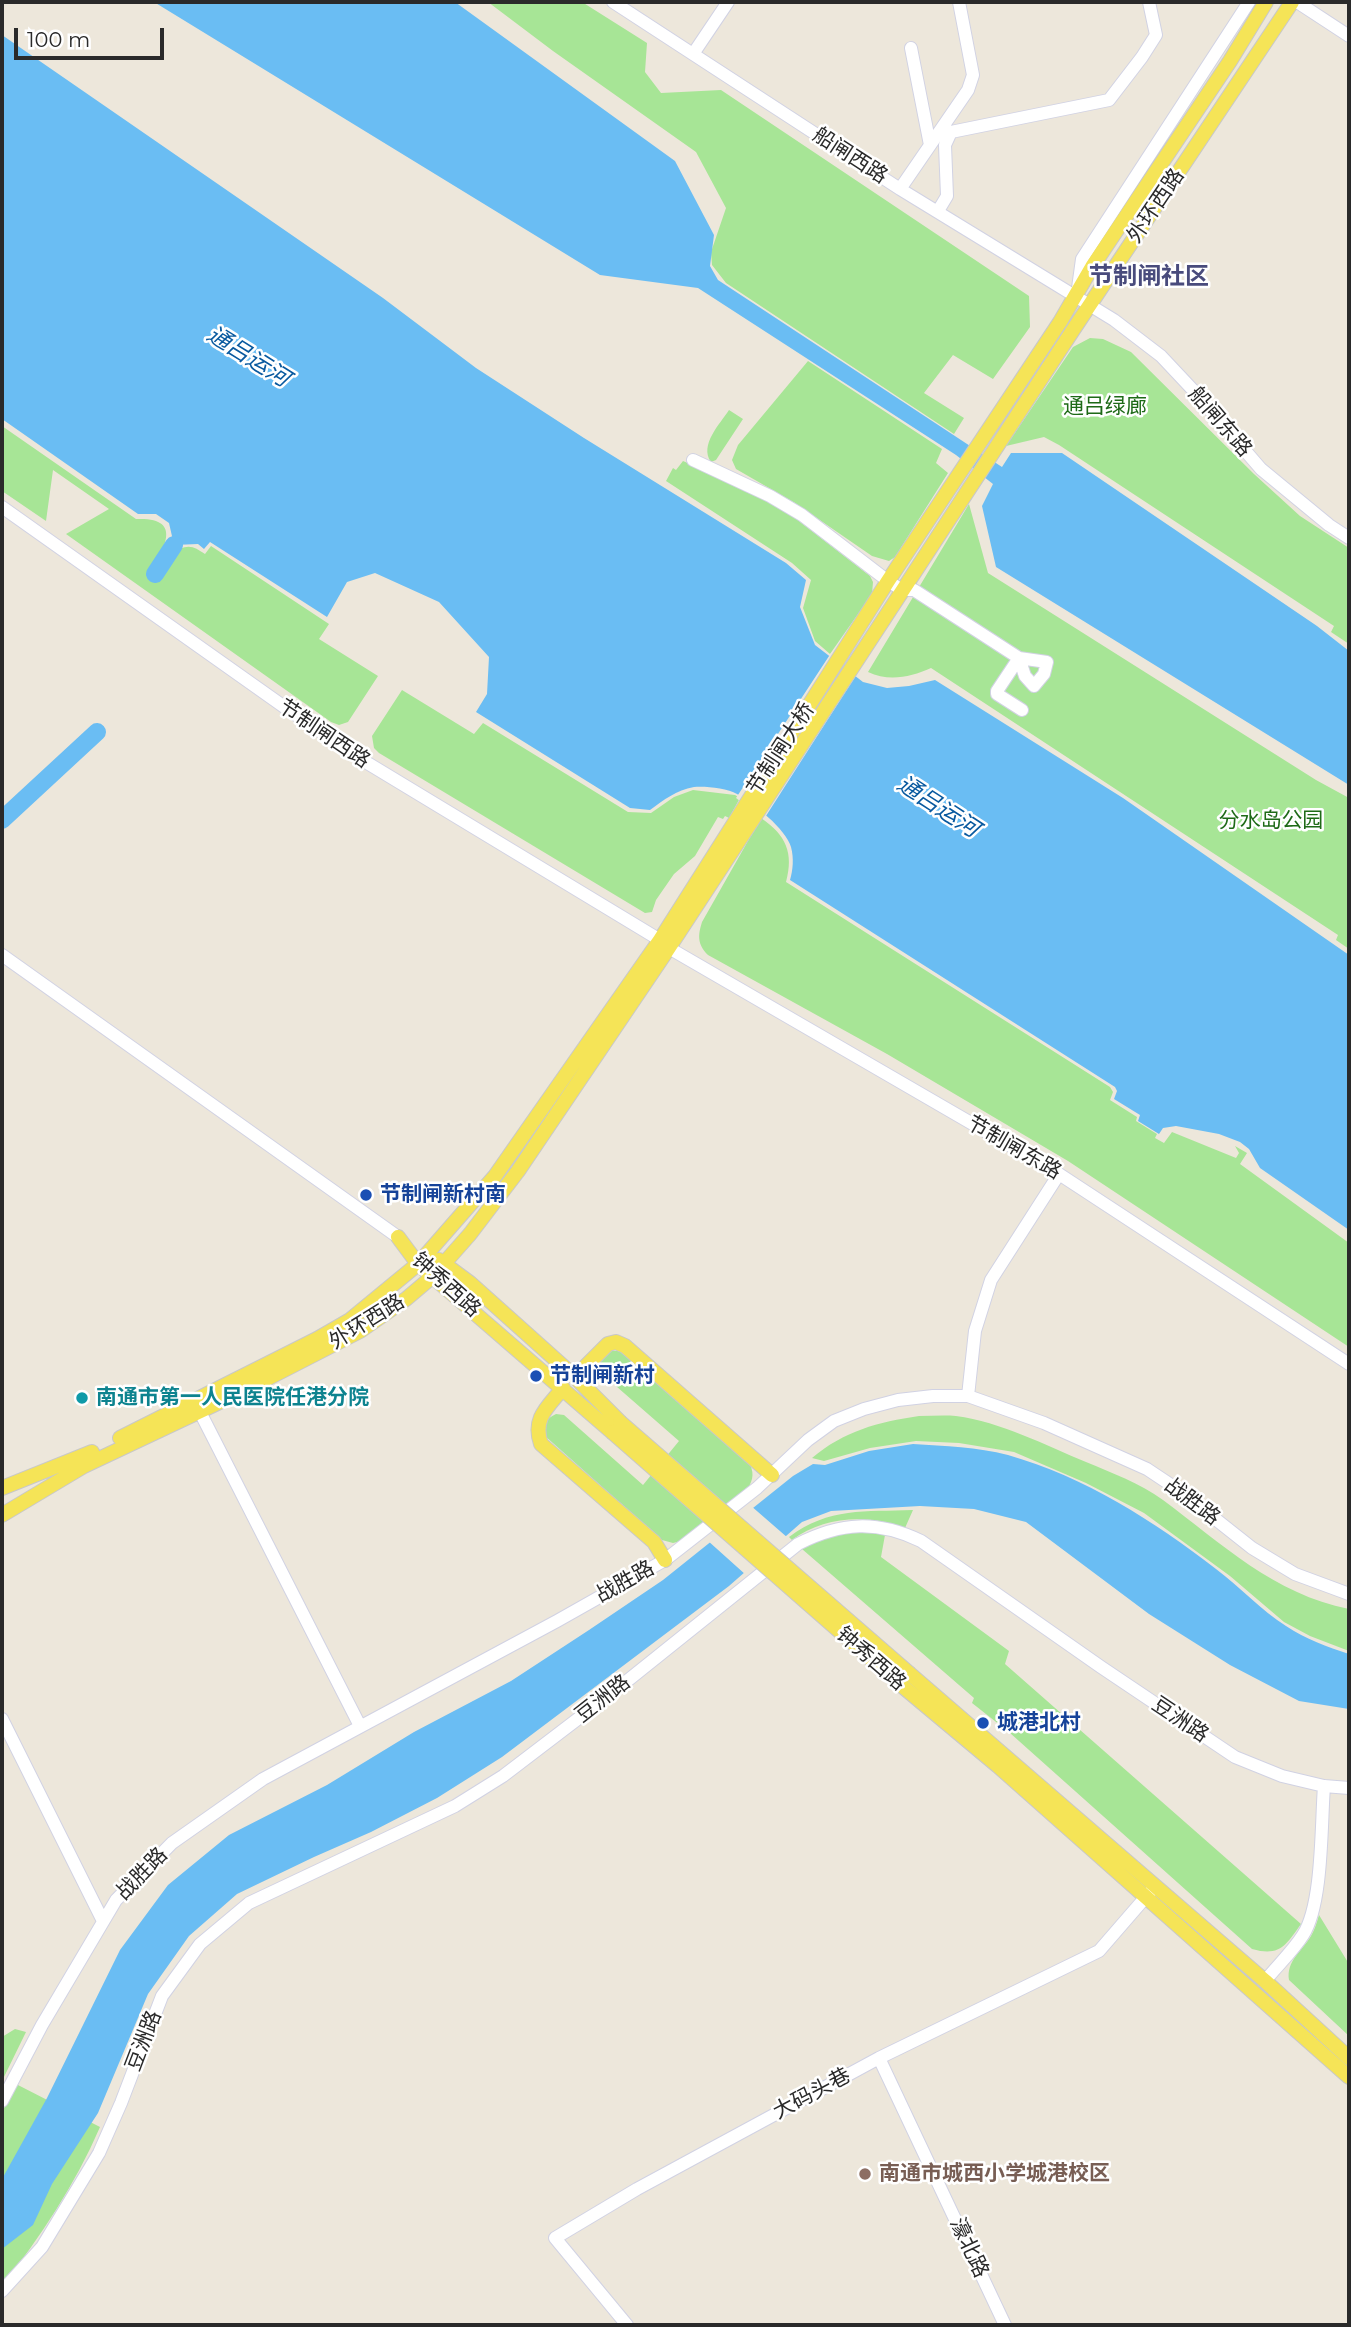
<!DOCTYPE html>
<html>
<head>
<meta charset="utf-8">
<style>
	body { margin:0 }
	#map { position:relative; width:1351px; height:2327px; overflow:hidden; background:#ede7db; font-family:Montserrat,sans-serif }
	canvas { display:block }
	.frame { position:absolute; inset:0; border:4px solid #2a2a2a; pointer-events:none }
	.scale { position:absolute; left:14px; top:28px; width:150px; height:32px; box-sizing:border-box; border:4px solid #2a2a2a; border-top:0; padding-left:9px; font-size:21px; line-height:24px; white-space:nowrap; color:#2a2a2a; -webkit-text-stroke:5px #fff; paint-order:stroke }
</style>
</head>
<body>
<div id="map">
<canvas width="1351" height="2327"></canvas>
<div class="frame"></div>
<div class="scale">100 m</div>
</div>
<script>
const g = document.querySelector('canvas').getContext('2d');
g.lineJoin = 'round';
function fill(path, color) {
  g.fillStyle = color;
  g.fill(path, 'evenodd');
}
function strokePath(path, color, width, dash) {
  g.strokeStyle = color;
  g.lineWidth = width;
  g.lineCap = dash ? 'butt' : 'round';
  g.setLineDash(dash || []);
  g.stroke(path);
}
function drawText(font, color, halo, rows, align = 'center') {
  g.font = font + ' Montserrat,"Noto Sans SC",sans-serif';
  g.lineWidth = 5;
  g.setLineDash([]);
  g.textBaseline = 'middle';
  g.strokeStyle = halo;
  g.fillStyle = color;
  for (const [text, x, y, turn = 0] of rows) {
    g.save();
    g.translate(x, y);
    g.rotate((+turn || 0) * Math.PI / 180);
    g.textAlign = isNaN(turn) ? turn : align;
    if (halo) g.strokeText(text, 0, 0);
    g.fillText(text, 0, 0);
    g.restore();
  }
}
const green = new Path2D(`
	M488 2H582L647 43 645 72 661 93 721 90 1029 296 1030 327 993 379 953 355 924 393 964 418 954 434 726 283 712 265 711 252 726 208 696 152 553 51Z
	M1090 338 1103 339 1131 352 1254 474 1300 516 1349 548V644L1331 632 1334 626 1059 445 1044 437 1006 446 1073 347Z
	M808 361 942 449 936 463 948 473 895 557 889 561 872 556 795 503 736 469 732 460 738 445Z
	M729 410 743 419 716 460 711 462C699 445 720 424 729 410Z
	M2 426 136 519C184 517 164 548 150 575L154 579 180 549C190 544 196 548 205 554L211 546 329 624 319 639 378 676 348 722 339 725 331 722 66 534 109 509 53 470 46 521 2 491Z
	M683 461 754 492 790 514 870 576 873 582 872 594 830 654 815 641 803 608 811 580 792 563 666 481 673 468 676 470Z
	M969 504 988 573 1316 780 1349 798V949L1336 940 1338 935 931 668C911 677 889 682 868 672Z
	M402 690 474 734 483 723 628 812 651 813 674 797 693 790 735 795 740 798 729 818 725 816 723 819 718 817 695 856 674 874 656 900 652 912 645 913 379 753 374 748 372 736Z
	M761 818C786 835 794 853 786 882L1110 1087 1113 1092 1110 1100 1137 1117 1136 1121 1157 1134 1155 1138 1164 1143 1172 1132 1236 1158 1239 1153 1235 1146 1247 1153 1240 1164 1349 1243V1347L1068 1161 887 1054 708 955C697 944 698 935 702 922Z
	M608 1351H618L623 1353 750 1464C755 1476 752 1481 746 1492L681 1541 673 1543 662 1540 545 1436C543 1425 545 1419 556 1414L564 1415 643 1485 679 1441 601 1373 599 1375C594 1364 600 1358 608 1351Z
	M919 1416C931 1416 944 1415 956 1416 1001 1422 1045 1445 1086 1462 1112 1473 1140 1483 1163 1500 1222 1544 1274 1594 1349 1609V1651L1310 1636 1284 1622 1230 1576 1144 1513 1086 1483 1014 1452 959 1443 916 1441 870 1448 824 1461 812 1458C844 1431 878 1422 919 1416Z
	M913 1510 905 1528C868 1514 824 1516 792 1540L789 1537C829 1507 865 1512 913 1510Z
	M867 1532 885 1535 881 1557 1009 1651 1005 1664 1301 1924C1286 1945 1280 1957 1252 1949L1010 1733 972 1703 974 1698 802 1549C821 1534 843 1533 867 1532Z
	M1319 1915 1349 1964V2036L1289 1980C1286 1961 1302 1951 1311 1936 1315 1929 1317 1922 1319 1915Z
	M15 2029 26 2032 2 2081V2037Z
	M16 2084 100 2127C75 2185 41 2236 2 2286V2112Z`);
const water = new Path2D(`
	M154 2H455L675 161 714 235 710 266 718 280 1002 467 1011 453H1062L1317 626 1349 651V785L996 567 982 506 993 484 956 455 698 288 600 275Z
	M2 35 383 298 476 368 584 438 786 563 806 580 800 607 815 645 863 682 887 688 909 686 935 680 1123 798 1349 955V1230L1260 1168 1249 1149 1240 1142 1219 1134 1176 1126 1163 1128 1159 1134 1138 1121 1140 1115 1114 1099 1117 1091 1115 1087 790 880C793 870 794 858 791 847 786 829 753 803 737 794 727 788 705 786 694 787 676 790 664 800 650 810L630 808 476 712 487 694 489 657 439 602 375 573 347 582 327 617 210 542 204 549 198 544 174 545 169 523 156 514H138L2 419Z
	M913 1444C945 1446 977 1447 1008 1455 1085 1477 1154 1521 1216 1569 1240 1587 1261 1610 1286 1626 1306 1639 1327 1647 1349 1654V1709L1299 1701 1230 1665 1149 1614 1026 1522 974 1509 920 1506 831 1511 802 1522 729 1586 502 1757 437 1798 371 1832 314 1857 237 1894 189 1936 148 1994 98 2113 52 2184 33 2225 2 2249V2179L47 2098 120 1950 168 1885 229 1835 327 1785 414 1732 511 1681 589 1630 663 1580 793 1476 813 1464 825 1465 869 1451Z`);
const pier = new Path2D(`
	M831 653 857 674 764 819 736 798Z
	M750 1505 788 1538 746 1575 707 1540Z`);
const river = new Path2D(`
	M155 574 174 545
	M2 820 97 732`);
const minor = new Path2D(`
	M613 2 900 189 1114 320 1161 356 1192 389 1261 469 1329 525 1349 538
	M1297 2 1349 36
	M911 48 930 145
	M693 54 728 2
	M900 189 968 90 973 75 959 2
	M938 211 947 196 945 145 951 132 1109 100 1142 57 1156 35 1149 2
	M1078 288 1082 259 1249 2
	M693 460 770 496 802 515 888 581 902 590H914L1019 658 1025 676 1034 686 1044 674 1047 662 1019 658 997 691V694L1022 710
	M2 507 290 711 369 764 660 940
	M669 948 1059 1174 1349 1364
	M2 955 398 1237
	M968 1396 975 1331 991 1280 1059 1174
	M199 1410 360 1726
	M2 1719 103 1921
	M1265 1981C1277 1966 1293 1951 1303 1935 1323 1904 1321 1824 1324 1786
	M879 2058 1005 2325
	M2 2101 42 2025 116 1900 172 1843 263 1779 557 1621 665 1560 757 1488 808 1440 834 1421 864 1409 898 1400 933 1396H968L1044 1423 1147 1469 1180 1491 1252 1548 1295 1574 1349 1594
	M2 2291 42 2247 99 2153 121 2103 162 1996 200 1944 249 1903 455 1806 503 1776 617 1689 798 1544C841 1522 877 1520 921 1541L1101 1667 1235 1757 1282 1776 1324 1786 1349 1788
	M627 2325 555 2238 637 2189 879 2058 1099 1951 1151 1891`);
const major = new Path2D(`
	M439 1260 470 1283 575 1377 620 1422
	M418 1264 495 1176 660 940 888 581 1060 322 1092 267 1230 61 1266 2
	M426 1271 612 1432
	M575 1377 608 1344 616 1342 625 1346 772 1475
	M563 1388C548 1407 532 1418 541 1444L654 1542 665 1560
	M120 1438 317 1339 350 1320 418 1264 398 1237
	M2 1488 92 1452
	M2 1515 84 1466 243 1391 360 1331 406 1299 432 1277 470 1234 518 1171 666 952 1073 330 1292 2
	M910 1674 1265 1981 1349 2058
	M901 1685 998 1766 1349 2077`);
const majorBridge = new Path2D(`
	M620 1422 910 1674
	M612 1432 901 1685`);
const markers = [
	[366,1195,7,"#1a4fb4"],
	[536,1376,7,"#1a4fb4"],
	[82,1398,7,"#0f9aa8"],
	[983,1723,7,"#1a4fb4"],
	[865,2174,7,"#8d6e63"]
];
const streetNames = [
	["船闸西路",850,156,33],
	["外环西路",1156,206,-56],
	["船闸东路",1220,422,49],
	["节制闸西路",324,734,34],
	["节制闸大桥",781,749,-57],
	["节制闸东路",1014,1148,30],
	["钟秀西路",446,1285,42],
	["外环西路",367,1322,-32],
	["战胜路",1192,1502,37],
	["战胜路",625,1582,-29],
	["钟秀西路",871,1659,41],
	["豆洲路",603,1699,-38],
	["豆洲路",1180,1720,34],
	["战胜路",142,1874,-46],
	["豆洲路",144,2041,-69],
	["大码头巷",812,2094,-28],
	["濠北路",969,2248,65]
];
const parkNames = [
	["通吕绿廊",1105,407],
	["分水岛公园",1271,821]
];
const transitNames = [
	["节制闸新村南",380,1195],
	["节制闸新村",550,1376],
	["城港北村",997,1723]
];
const cultureNames = [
	["南通市第一人民医院任港分院",96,1398]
];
const educationNames = [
	["南通市城西小学城港校区",879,2174]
];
const waterNames = [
	["通吕运河",248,357,32],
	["通吕运河",938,807,33]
];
const quarterNames = [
	["节制闸社区",1149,277]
];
fill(green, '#a7e596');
fill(water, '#6abdf3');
fill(pier, '#ede7db');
strokePath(river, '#6abdf3', 18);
strokePath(minor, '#d1d2e3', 14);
strokePath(major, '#c8c8c8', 16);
strokePath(minor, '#fff', 12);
strokePath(major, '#f5e457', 14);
strokePath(majorBridge, '#c8c8c8', 16, []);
strokePath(majorBridge, '#f5e457', 14);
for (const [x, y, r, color] of markers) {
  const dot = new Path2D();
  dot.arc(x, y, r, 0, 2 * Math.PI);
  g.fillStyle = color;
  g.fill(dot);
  strokePath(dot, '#fff', 2.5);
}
drawText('21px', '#2a2a2a', '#fff', streetNames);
drawText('21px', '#1e6a17', '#fff', parkNames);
drawText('bold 21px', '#164399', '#fff', transitNames, 'left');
drawText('bold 21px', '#0d838f', '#fff', cultureNames, 'left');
drawText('bold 21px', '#785e54', '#fff', educationNames, 'left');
drawText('italic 23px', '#08599f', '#fff', waterNames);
drawText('bold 24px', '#494b7c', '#fff', quarterNames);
</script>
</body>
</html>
